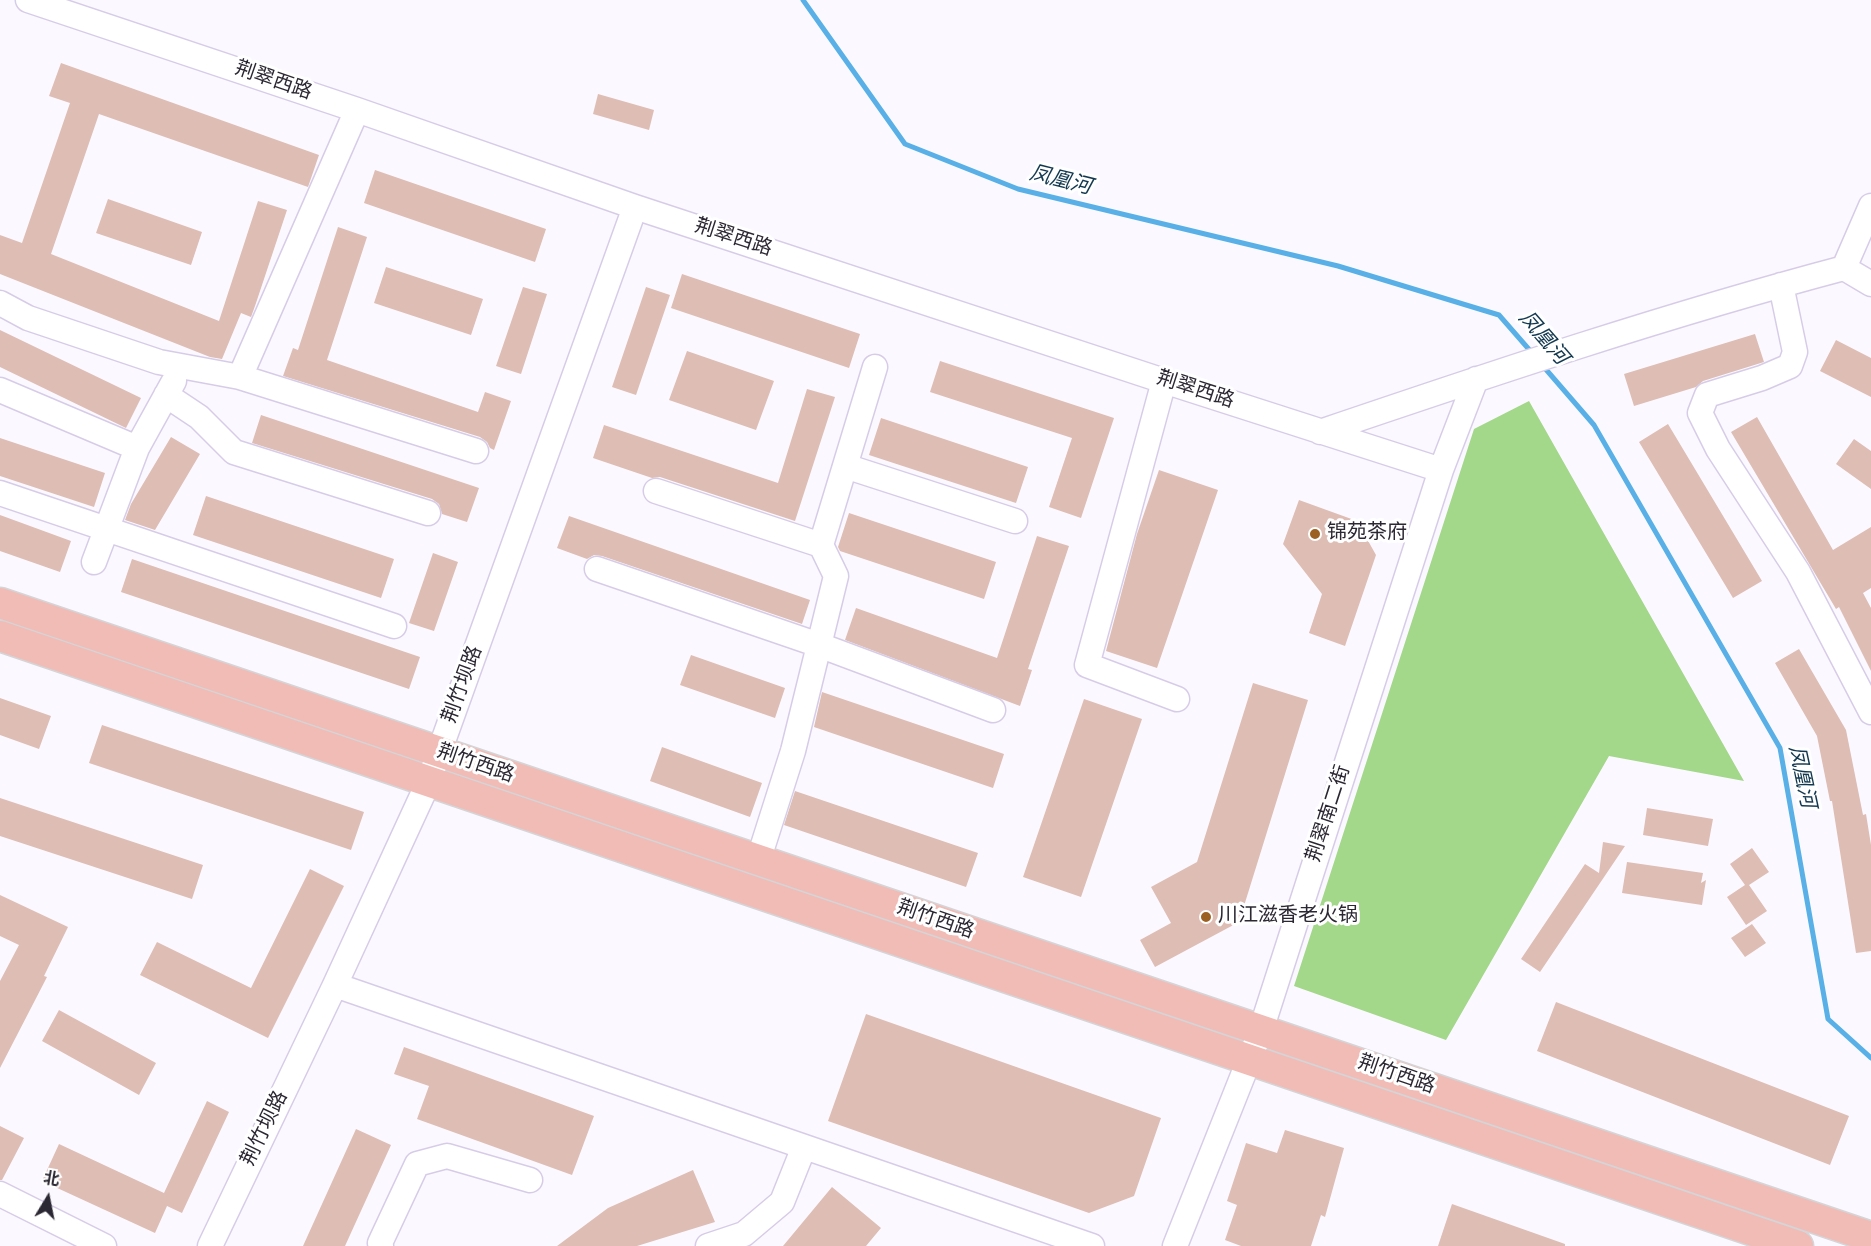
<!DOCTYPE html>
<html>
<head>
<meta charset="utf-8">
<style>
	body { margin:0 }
	#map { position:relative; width:1871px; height:1246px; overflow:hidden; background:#fbf9ff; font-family:Overpass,"Noto Sans SC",sans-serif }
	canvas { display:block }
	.north { position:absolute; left:18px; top:1168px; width:60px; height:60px; -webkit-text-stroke:4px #fff; paint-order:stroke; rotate:10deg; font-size:16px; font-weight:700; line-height:24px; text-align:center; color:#2c2833 }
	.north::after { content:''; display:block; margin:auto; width:21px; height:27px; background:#2c2833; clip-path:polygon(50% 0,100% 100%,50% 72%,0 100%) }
</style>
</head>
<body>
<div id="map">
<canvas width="1871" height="1246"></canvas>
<div class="north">北</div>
</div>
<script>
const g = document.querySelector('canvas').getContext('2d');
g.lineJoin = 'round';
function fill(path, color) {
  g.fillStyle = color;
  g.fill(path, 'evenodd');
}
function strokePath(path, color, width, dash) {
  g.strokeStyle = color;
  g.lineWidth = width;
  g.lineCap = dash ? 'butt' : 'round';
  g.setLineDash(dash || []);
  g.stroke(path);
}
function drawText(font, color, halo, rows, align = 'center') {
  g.font = font + ' Overpass,"Noto Sans SC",sans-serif';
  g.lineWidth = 6;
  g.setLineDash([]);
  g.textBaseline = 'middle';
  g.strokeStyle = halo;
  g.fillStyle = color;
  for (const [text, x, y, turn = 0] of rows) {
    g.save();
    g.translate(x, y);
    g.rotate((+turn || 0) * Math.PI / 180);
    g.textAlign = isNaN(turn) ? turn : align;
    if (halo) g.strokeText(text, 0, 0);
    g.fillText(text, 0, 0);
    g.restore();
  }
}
const forest = new Path2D(`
	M1529 401 1744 781 1609 756 1446 1040 1294 986 1474 429Z`);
const stream = new Path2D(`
	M803 0 905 144 1018 189 1338 266 1499 315 1533 354
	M1543 366 1594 425 1780 748 1828 1019 1871 1058`);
const building = new Path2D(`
	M61 63 319 155 308 187 99 114 51 254 219 321 258 201 287 210 255 306 251 317 241 313 222 359 210 357 0 274V235L22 243 70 103 49 96Z
	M598 94 654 110 649 130 593 114Z
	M375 170 546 229 535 262 364 203Z
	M108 199 202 232 191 265 96 233Z
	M338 227 367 237 327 360 478 412 485 392 511 401 494 450 490 448 487 442 480 437 283 376 293 348 298 350Z
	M386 267 483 299 471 335 374 303Z
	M682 274 860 334 849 368 671 308Z
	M523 287 547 294 521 374 496 366Z
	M646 287 670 295 636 395 612 387Z
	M0 330 141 398 126 428 0 367Z
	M1755 334 1764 362 1703 381 1696 387 1634 406 1624 374Z
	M1836 340 1871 358V397L1820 371Z
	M687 351 774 381 756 430 669 400Z
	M940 361 1114 418 1081 518 1049 507 1072 438 930 392Z
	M807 389 835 397 795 521 660 477 652 478 593 458 604 425 778 483Z
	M261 415 479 488 467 522 442 514 439 504 432 499 252 443Z
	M1757 417 1833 550 1871 527V588L1863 593 1871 608V671L1839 607 1836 609 1731 432Z
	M881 418 1028 467 1016 503 869 455Z
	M1668 424 1762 581 1733 598 1639 442Z
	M171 437 200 454 155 530 125 520 131 504Z
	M0 438 105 473 94 507 0 476Z
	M1854 439 1871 451V489L1836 464Z
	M1159 470 1218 490 1157 668 1106 651 1137 534Z
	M206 496 394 559 381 598 193 535Z
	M1299 500 1357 521 1376 555 1345 646 1309 633 1322 594 1283 544Z
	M849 513 996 562 984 599 840 551 838 547Z
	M0 515 71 541 60 572 0 551Z
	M569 516 810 600 802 624 602 556 594 555 587 559 557 548Z
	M1037 536 1069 546 1028 669 1032 670 1020 706 845 640 856 608 997 658Z
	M433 553 458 562 434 631 409 623Z
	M132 559 420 657 409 689 121 592Z
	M1799 649 1846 730 1863 815 1866 814 1871 845V951L1856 953 1832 801H1830L1817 736 1775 663Z
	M691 655 785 688 775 718 680 685Z
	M1253 683 1308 700 1239 922 1155 967 1140 940 1171 923 1151 887 1197 862Z
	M822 692 1004 754 993 788 814 727Z
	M0 698 51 716 39 749 0 735Z
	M1084 699 1142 719 1081 897 1023 877Z
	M102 725 364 812 351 850 89 763Z
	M662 747 762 783 750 817 650 781Z
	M795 791 978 853 966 887 784 825Z
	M0 798 203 865 192 899 0 836Z
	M1647 808 1713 819 1708 846 1643 835Z
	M1603 842 1625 846 1540 972 1521 959 1585 864 1599 873Z
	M1752 848 1769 872 1749 885 1767 911 1746 925 1727 897 1745 885 1730 864Z
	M1627 862 1703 873 1701 883 1706 880 1702 905 1622 893Z
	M310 869 344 886 268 1038 140 975 157 942 251 988Z
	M0 895 68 927 44 976 47 977 0 1068V981L19 945 0 936Z
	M1752 924 1766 943 1745 957 1731 938Z
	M1556 1002 1849 1116 1830 1165 1537 1051Z
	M59 1010 156 1063 139 1095 42 1041Z
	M866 1014 1161 1118 1134 1196 1089 1213 828 1121Z
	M404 1047 594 1116 572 1175 417 1119 429 1086 394 1074Z
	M207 1101 229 1112 182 1213 167 1206 155 1233 42 1181 59 1144 164 1193Z
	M0 1126 24 1138 2 1180H0Z
	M356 1129 391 1145 345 1246H303Z
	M1285 1130 1344 1148 1325 1217 1321 1215 1311 1246H1241L1225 1240 1237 1205 1227 1201 1246 1143 1277 1153Z
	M693 1170 715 1222 637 1246H557L608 1208Z
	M832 1187 881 1228 866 1246H783Z
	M1452 1204 1565 1244V1246H1438Z`);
const minor = new Path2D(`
	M28 0 357 110 635 207 1164 381 1441 470
	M357 110 240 377 476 451
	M1844 268 1871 206
	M1781 285 1795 352 1790 366 1762 378 1707 395 1700 413 1718 449 1798 572 1871 712
	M0 303 28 318 159 362 240 377
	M1164 381 1087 665 1177 699
	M0 390 137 448 174 381
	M166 395 199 417 234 452 428 513
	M1320 432C1494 373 1667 315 1844 268L1871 284
	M845 466 1015 521
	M656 491 821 545
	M0 493 394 626
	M94 562 137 448
	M597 569 819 645 993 710
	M758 861 793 751 836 576 821 545 875 367
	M335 985 1092 1246
	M0 1194 104 1246
	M210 1246 335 985 428 783 635 207
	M381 1246 380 1243 417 1164 447 1156 530 1180
	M708 1246 744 1234 782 1202 804 1147
	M1175 1246 1261 1030 1441 470 1476 379`);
const major = new Path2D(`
	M0 603 1871 1237
	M0 636 1798 1246`);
const markers = [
	[1315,534,6,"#9c6022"],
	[1206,917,6,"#9c6022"]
];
const streetNames = [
	["荆翠西路",273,82,19],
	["荆翠西路",733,239,18],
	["荆翠西路",1195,391,18],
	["荆竹坝路",464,685,-70],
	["荆竹西路",475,765,19],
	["荆翠南二街",1330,814,-72],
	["荆竹西路",935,921,19],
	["荆竹西路",1396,1076,19],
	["荆竹坝路",266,1129,-64]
];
const poiNames = [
	["锦苑茶府",1327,534],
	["川江滋香老火锅",1218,917]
];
const waterNames = [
	["凤凰河",1060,182,14],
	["凤凰河",1542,339,49],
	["凤凰河",1800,777,78]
];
fill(forest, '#a3d78a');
strokePath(stream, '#58b0e7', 5);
fill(building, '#debdb4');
strokePath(minor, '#d7cce8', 27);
strokePath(major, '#d5d4d6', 33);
strokePath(minor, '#fff', 24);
strokePath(major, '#f1bbb6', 30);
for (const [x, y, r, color] of markers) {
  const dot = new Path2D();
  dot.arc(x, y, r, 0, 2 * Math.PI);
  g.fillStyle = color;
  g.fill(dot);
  strokePath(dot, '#fff', 2);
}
drawText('20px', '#2c2833', '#fff', streetNames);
drawText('20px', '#2c2833', '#fff', poiNames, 'left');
drawText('italic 21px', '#12384f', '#fff', waterNames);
</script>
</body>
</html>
